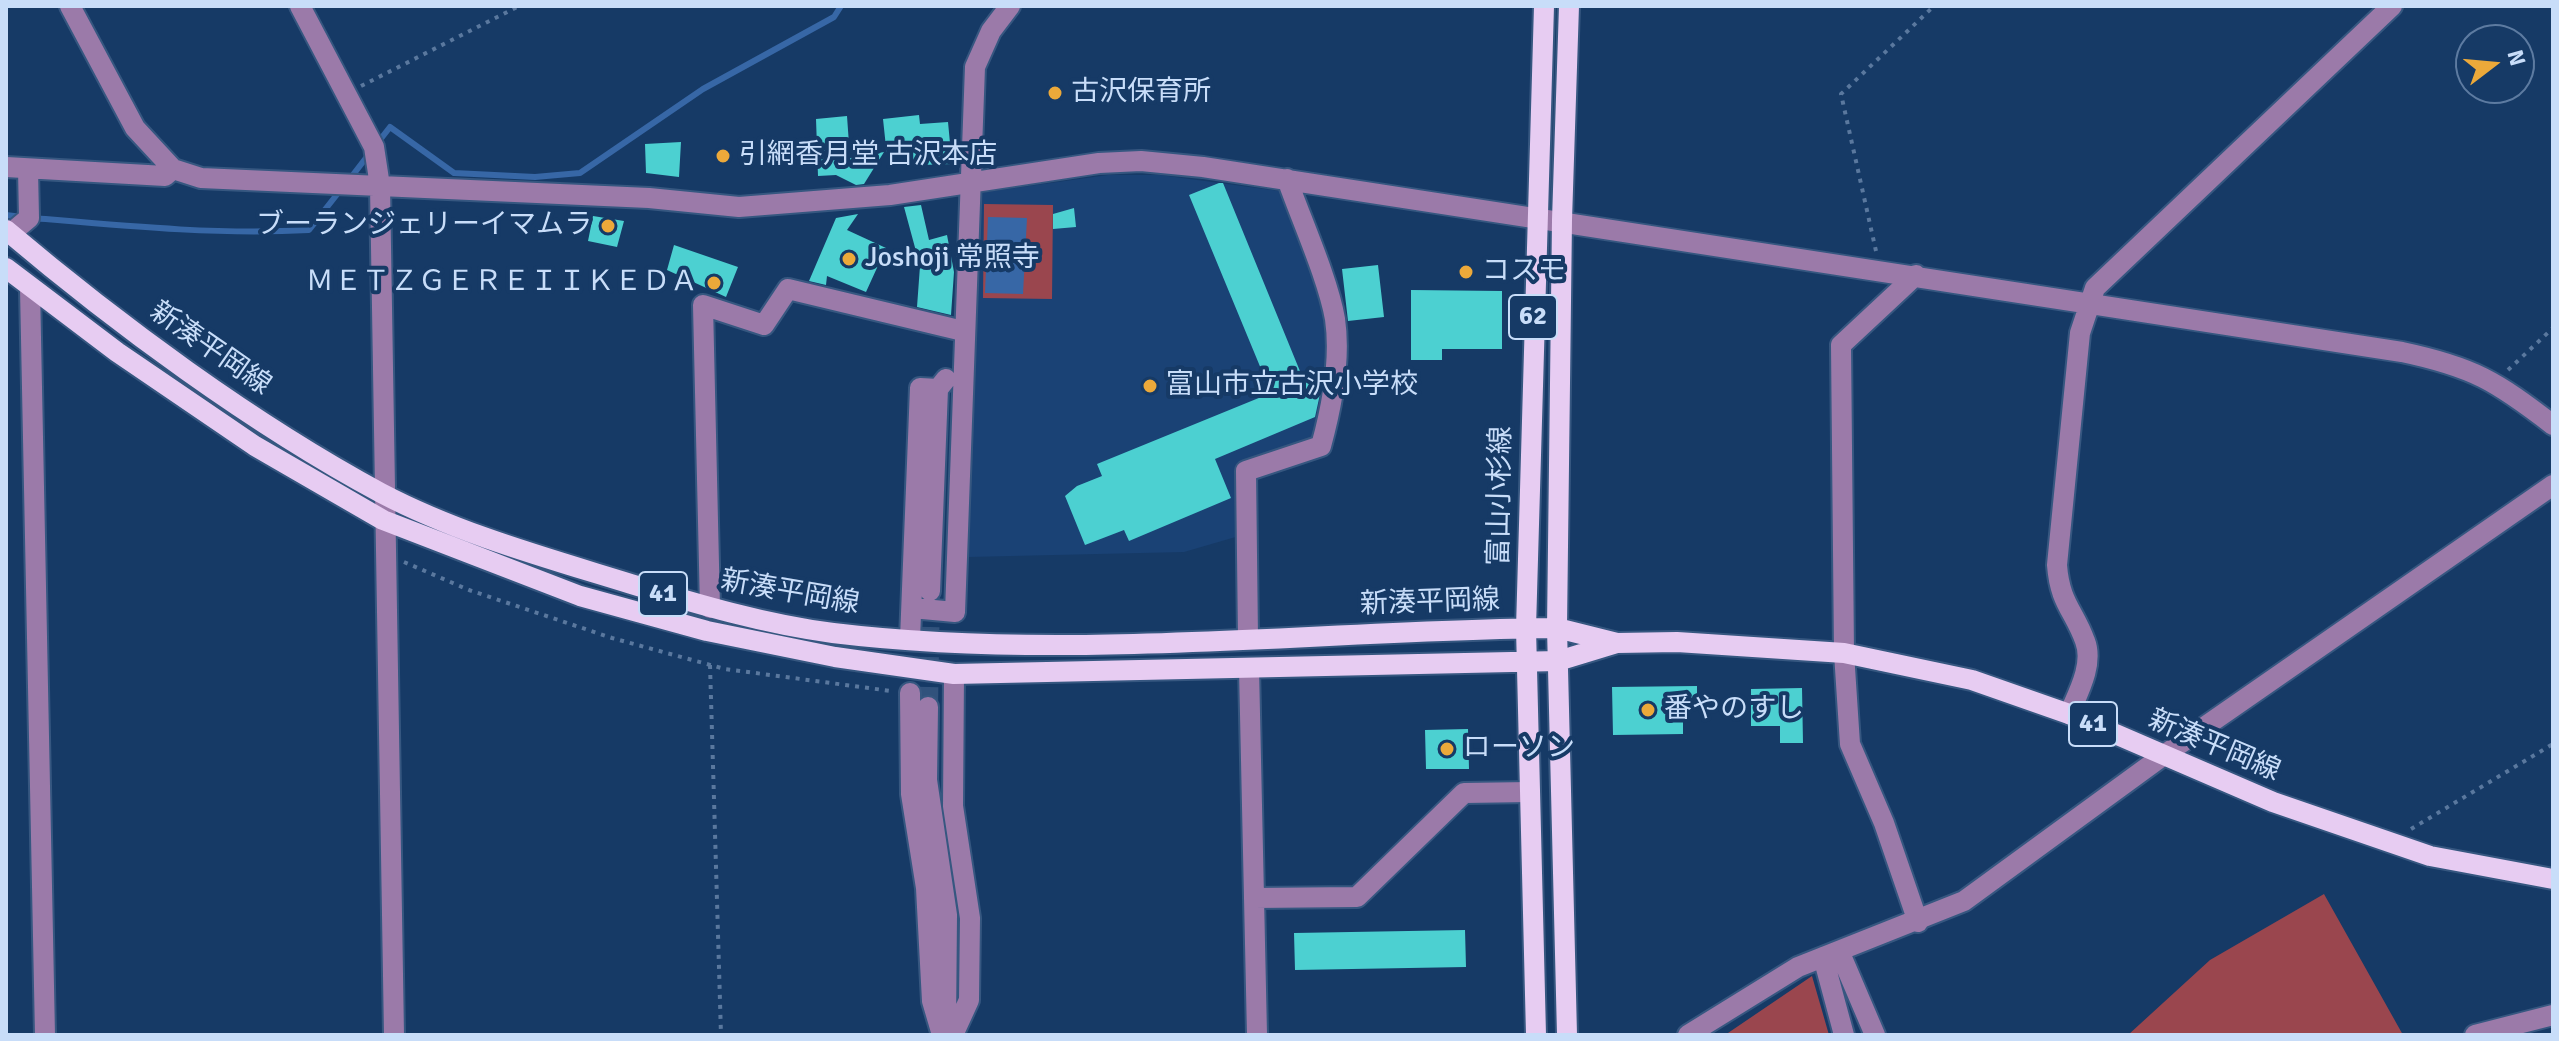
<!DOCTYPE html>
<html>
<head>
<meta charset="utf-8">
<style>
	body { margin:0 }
	#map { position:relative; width:2559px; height:1041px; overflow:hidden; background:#163a66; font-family:Signika,sans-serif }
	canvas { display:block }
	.frame { position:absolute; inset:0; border:8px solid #c8ddf9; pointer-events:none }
	.north { position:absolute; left:2455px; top:24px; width:80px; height:80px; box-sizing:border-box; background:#163a66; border:2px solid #5d7ba1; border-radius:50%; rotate:74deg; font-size:22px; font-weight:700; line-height:32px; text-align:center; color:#c8ddf9 }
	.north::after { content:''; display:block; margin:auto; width:28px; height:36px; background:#eca93a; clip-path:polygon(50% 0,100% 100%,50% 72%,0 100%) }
</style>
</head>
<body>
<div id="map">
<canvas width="2559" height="1041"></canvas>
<div class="frame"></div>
<div class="north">N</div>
</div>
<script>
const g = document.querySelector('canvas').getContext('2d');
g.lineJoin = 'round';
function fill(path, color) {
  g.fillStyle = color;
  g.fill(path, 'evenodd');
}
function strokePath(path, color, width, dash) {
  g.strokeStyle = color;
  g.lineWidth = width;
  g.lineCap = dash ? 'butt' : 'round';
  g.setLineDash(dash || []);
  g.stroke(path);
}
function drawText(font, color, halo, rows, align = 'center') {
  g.font = font + ' Signika,"Noto Sans JP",sans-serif';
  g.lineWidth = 8;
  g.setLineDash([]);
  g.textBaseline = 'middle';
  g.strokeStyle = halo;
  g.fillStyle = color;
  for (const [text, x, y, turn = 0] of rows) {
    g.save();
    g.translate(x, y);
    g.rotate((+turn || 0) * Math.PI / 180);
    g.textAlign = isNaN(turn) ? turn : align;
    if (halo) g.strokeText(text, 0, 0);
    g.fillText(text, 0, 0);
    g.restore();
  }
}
const built = new Path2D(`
	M1108 175H1160L1287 192 1335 334 1320 438 1241 464 1239 536 1184 552 968 557 979 193Z`);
const green = new Path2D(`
	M984 204 1053 205 1052 299 983 298Z
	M2324 894 2403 1035H2128L2210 960Z
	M1812 976 1829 1035H1725Z`);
const water = new Path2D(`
	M988 217 1027 218 1023 294 985 293Z`);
const stream = new Path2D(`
	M376 145 390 127 454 173 535 177 580 173 703 89 834 17 841 6
	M349 180 369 154
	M6 215 22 217
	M33 218C125 226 217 235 309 230L342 188`);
const building = new Path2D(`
	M919 115 920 124 948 122 952 164 888 166 883 119Z
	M847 116 850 158 884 152 864 184 856 185 836 175 818 176 816 119Z
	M681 142 679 177 646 173 645 144Z
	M1219 183H1223L1304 381 1313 377 1320 394 1315 417 1215 459 1231 498 1129 541 1124 530 1085 545 1065 496 1077 486 1102 476 1097 464 1271 393 1189 195Z
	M921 205 929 240 947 235 954 272 951 315 917 307 920 266 904 207Z
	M1074 208 1076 227 1053 229V214Z
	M858 214 847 230 886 248 866 292 827 276 826 285 809 281 836 218Z
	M593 216 624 221 617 247 588 241Z
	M674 245 738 267 726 297 667 270Z
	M1378 265 1384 317 1348 321 1342 269Z
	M1411 290 1502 291V349H1442V360H1411Z
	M1697 686V708H1683V734L1613 735 1612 687Z
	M1802 688 1803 743H1780V726H1751V689Z
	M1468 729 1469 769H1426L1425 730Z
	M1465 930 1466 967 1295 970 1294 933Z`);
const minorTunnel = new Path2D(`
	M928 707 930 595`);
const path = new Path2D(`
	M361 86 519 6
	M1876 251 1841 94 1934 6
	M2508 370 2553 328
	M404 562 469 590 612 638 725 669 891 691
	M710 665 721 1035
	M2411 829 2553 744`);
const minor = new Path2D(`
	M70 6 135 128 173 169 201 178 649 198 739 207 890 195 1099 163 1141 161 1203 167 2402 352C2473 367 2496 381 2553 425
	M300 6 374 147 380 186 394 1035
	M6 167 165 176 173 169
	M10 234 29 218 28 169
	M1916 275 1841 345 1844 653 1850 744 1884 823 1918 922
	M30 288 45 1035
	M930 591 938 389 946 379
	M710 608 703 305 764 325 788 289 963 331
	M912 608 955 612 975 67 991 31 1010 6
	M1248 638 1246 471 1321 446C1332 406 1341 360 1335 319 1328 279 1301 219 1287 179
	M910 639 920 388 938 389
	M1249 668 1257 1035
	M910 693 911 794 926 888 932 1001 942 1035
	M928 707 927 780 947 915 946 1025
	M2069 714C2078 693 2094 664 2085 641 2074 610 2060 604 2057 565L2080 333 2095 288 2392 6
	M1254 898 1357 897 1464 793 1530 792
	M1840 953 1875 1035
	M1823 957 1844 1035
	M953 1035 969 1000 970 918 953 806 954 674
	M1688 1035 1798 967 1964 901 2164 755 2553 485
	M2475 1035 2553 1015`);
const major = new Path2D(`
	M6 230C117 324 253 424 381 493 459 534 547 558 631 584 697 604 764 624 833 633 1072 662 1317 630 1557 628L1617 643
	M6 268 117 352 255 446 383 520 580 596 707 631 835 657 954 674 1558 661 1617 643 1677 642 1844 653 1972 680 2069 714 2273 802 2430 856 2553 879
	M1536 1035 1526 628 1544 6
	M1567 1035 1557 628 1562 220 1569 6`);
const markers = [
	[1055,93,8,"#eca93a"],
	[723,156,8,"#eca93a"],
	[608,226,8,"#eca93a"],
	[849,259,8,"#eca93a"],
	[1466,272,8,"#eca93a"],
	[714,283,8,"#eca93a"],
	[1150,386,8,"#eca93a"],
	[1648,710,8,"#eca93a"],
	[1447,749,8,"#eca93a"]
];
const shields = [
	[1533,317,48],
	[663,594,48],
	[2093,724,48]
];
const shieldNames = [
	["62",1533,317],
	["41",663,594],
	["41",2093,724]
];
const poiNames = [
	["古沢保育所",1071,93],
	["引網香月堂 古沢本店",739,156],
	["ブーランジェリーイマムラ",592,226,"right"],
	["Joshoji 常照寺",865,259],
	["コスモ",1482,272],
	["ＭＥＴＺＧＥＲＥＩＩＫＥＤＡ",698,283,"right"],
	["富山市立古沢小学校",1166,386],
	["番やのすし",1664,710],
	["ローソン",1463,749]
];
const streetNames = [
	["新湊平岡線",210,349,35],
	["富山小杉線",1501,496,-89],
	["新湊平岡線",790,593,10],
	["新湊平岡線",1430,603,-2],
	["新湊平岡線",2214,746,23]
];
fill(built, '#1a4275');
fill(green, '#9a464e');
fill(water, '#3767a6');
strokePath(stream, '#3767a6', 6);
fill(building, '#4cd0d1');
strokePath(minorTunnel, '#31527c', 20, [20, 10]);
strokePath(minor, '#365780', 24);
strokePath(major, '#365780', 24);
strokePath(path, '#5a789e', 4, [4, 6]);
strokePath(minor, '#9b7aa9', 20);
strokePath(major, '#e7ccf2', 20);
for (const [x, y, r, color] of markers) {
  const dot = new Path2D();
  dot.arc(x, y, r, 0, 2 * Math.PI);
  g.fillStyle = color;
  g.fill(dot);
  strokePath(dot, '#163a66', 3);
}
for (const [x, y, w] of shields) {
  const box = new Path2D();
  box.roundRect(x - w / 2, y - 22, w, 44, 6);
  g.fillStyle = '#163a66';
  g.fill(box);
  strokePath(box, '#c8ddf9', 2);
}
drawText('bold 26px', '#c8ddf9', null, shieldNames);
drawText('28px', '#c8ddf9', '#163a66', poiNames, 'left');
drawText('28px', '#c8ddf9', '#163a66', streetNames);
</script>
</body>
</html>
